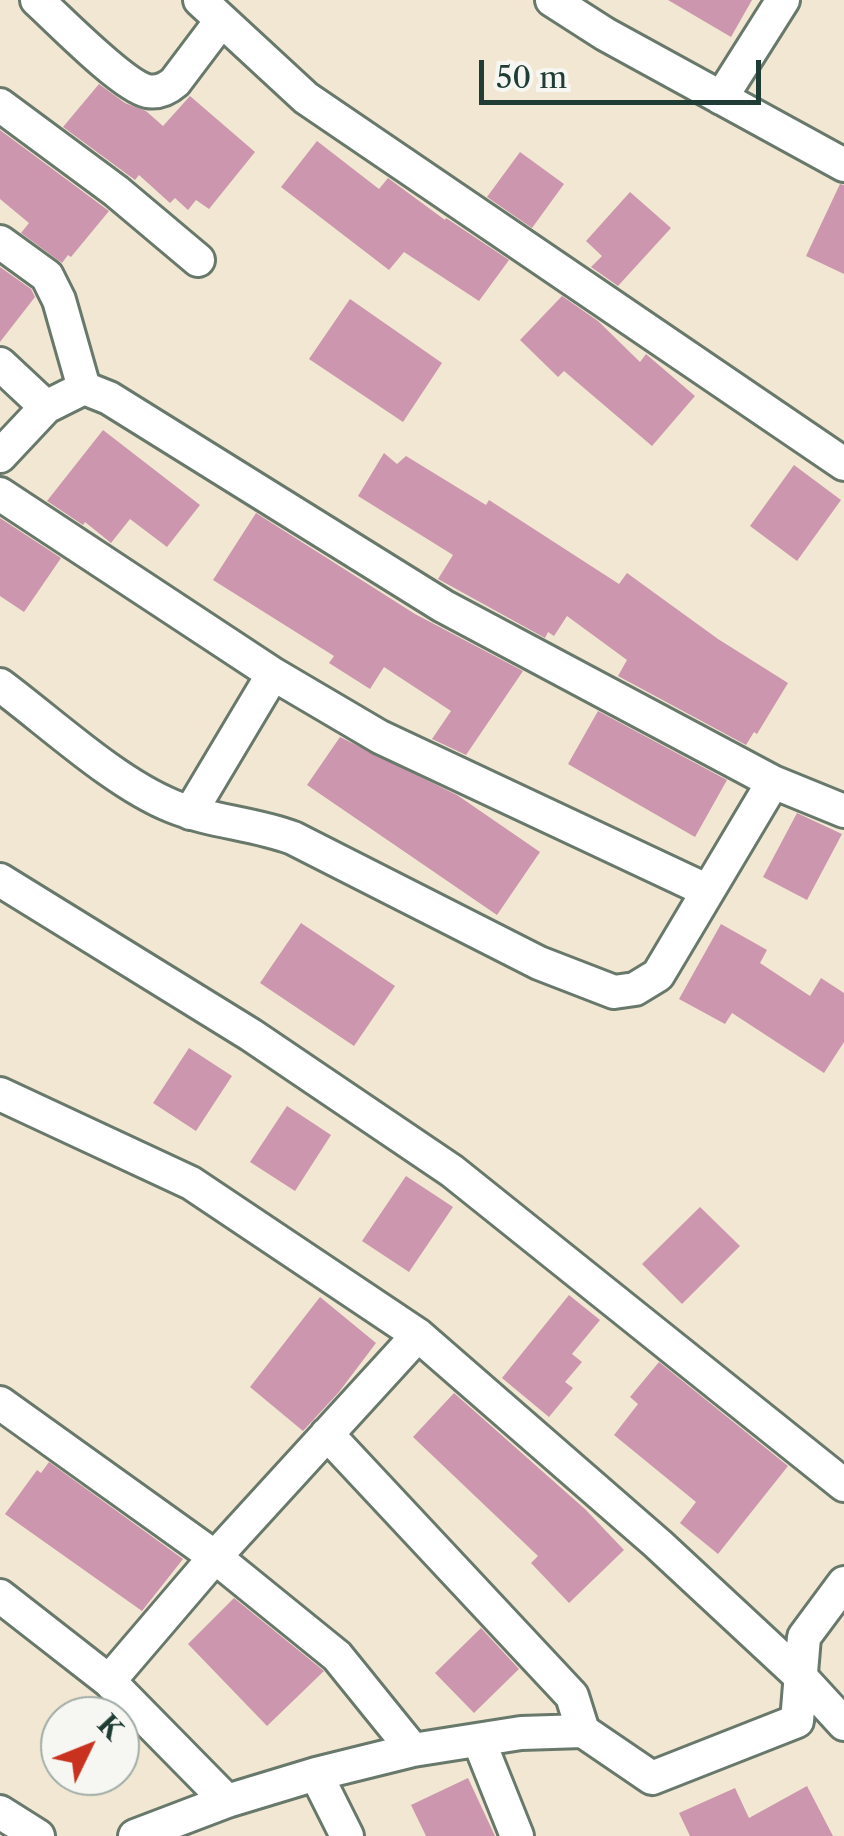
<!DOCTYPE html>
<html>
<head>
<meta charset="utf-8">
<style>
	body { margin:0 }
	#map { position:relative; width:844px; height:1836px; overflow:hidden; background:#f1e7d2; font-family:"Libre Caslon Text",serif }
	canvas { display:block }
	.north { position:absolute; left:40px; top:1696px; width:100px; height:100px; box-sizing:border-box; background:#f6f6f2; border:2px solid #a0aca6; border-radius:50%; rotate:47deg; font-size:28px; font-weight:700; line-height:40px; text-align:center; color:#1f3d34 }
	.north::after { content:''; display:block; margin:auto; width:35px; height:45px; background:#c8321e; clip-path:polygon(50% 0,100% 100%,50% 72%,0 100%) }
	.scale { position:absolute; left:479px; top:60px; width:282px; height:45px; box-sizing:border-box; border:5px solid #1f3d34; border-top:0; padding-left:12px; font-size:30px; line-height:35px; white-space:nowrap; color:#1f3d34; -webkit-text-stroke:8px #f6f6f2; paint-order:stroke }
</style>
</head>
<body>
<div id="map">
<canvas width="844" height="1836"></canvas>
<div class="north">K</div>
<div class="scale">50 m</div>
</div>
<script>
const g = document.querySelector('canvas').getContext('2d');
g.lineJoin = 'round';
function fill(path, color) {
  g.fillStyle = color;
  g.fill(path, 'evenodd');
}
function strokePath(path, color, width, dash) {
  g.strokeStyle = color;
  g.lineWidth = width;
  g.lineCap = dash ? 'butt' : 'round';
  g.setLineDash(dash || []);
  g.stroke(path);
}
const building = new Path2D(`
	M668 0H752L731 37Z
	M99 84 125 103 146 111 163 126 190 96 255 152 209 209 196 200 188 210 175 198 170 203 139 175 135 180 63 127Z
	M0 130 109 211 71 257 68 255 62 263 21 233 29 223 0 199Z
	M317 141 379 189 388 178 445 220 446 218 509 260 479 301 404 252 389 270 281 187Z
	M520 152 564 184 532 228 487 197Z
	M840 184 844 185V274L806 256Z
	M630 192 671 228 618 286 591 267 602 256 586 241Z
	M0 267 31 289 35 297 0 342Z
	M562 296 598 321 640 362 646 354 695 396 652 446 564 371 558 377 520 340Z
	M350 299 442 363 403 422 309 359Z
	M103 430 200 505 167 547 130 519 111 543 85 522 83 525 47 501Z
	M384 453 397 464 406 456 486 505 489 500 619 584 627 573 718 639 788 683 757 734 754 732 746 745 618 676 627 660 567 616 554 636 548 632 545 638 438 579 453 555 358 496Z
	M794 465 841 500 797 561 750 526Z
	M256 513 415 614 523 671 466 755 432 739 451 711 384 667 370 689 329 663 334 656 213 580Z
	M0 518 61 558 24 612 0 596Z
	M598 711 727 780 695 837 568 764Z
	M340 737 457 795 540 852 497 915 307 785Z
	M797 813 842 834 807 900 763 877Z
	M301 923 395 986 354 1046 260 983Z
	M721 924 767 950 760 963 810 996 821 978 844 993V1042L824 1073 732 1013 725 1024 679 999Z
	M189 1048 232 1076 196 1131 153 1103Z
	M287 1106 331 1135 295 1191 250 1162Z
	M406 1176 453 1207 409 1272 362 1241Z
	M700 1207 740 1246 682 1304 642 1264Z
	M569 1295 600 1320 572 1354 582 1362 565 1382 573 1388 549 1417 502 1378Z
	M320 1297 376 1343 339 1392 303 1431 250 1387Z
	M659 1362 788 1466 718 1554 680 1523 696 1502 614 1435 638 1404 630 1397Z
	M454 1393 586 1510 624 1550 569 1603 531 1563 538 1556 413 1437Z
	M49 1462 183 1559 142 1611 5 1514 37 1470 41 1473Z
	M234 1598 324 1671 267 1726 188 1644Z
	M481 1628 519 1669 474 1713 435 1673Z
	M468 1778 495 1836H426L411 1805Z
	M807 1786 833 1836H690L679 1813 735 1788 749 1818Z`);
const minor = new Path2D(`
	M37 0C59 20 122 85 147 91 158 93 167 89 175 82L221 21
	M200 0 306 98 844 464
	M552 0 605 34 844 165
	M721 98 783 0
	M0 105 116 191 198 260
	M0 242 47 276 59 300 84 388
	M0 364 46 407
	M0 456 46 407 84 388 109 398 443 606 773 782 844 811
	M0 494 273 674 380 737 708 891
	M0 685C51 723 115 783 172 806 211 822 253 823 293 838L539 963 614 992 635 989 658 975 773 782
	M190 813 273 674
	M0 880 251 1035 452 1171 844 1485
	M0 1094 191 1183 418 1335 658 1544 800 1676 844 1724
	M0 1403 215 1557 109 1681
	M327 1434 572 1696 583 1731
	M0 1596 109 1681 227 1801
	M479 1741 517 1836
	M413 1750 337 1656 215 1557 418 1335
	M316 1774 347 1836
	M0 1812 38 1836
	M135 1836 227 1801 316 1774 413 1750 521 1733 583 1731 652 1778 797 1721 804 1637 844 1583`);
fill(building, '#cc97ae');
strokePath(minor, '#68786b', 38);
strokePath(minor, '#fff', 32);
</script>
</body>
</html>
